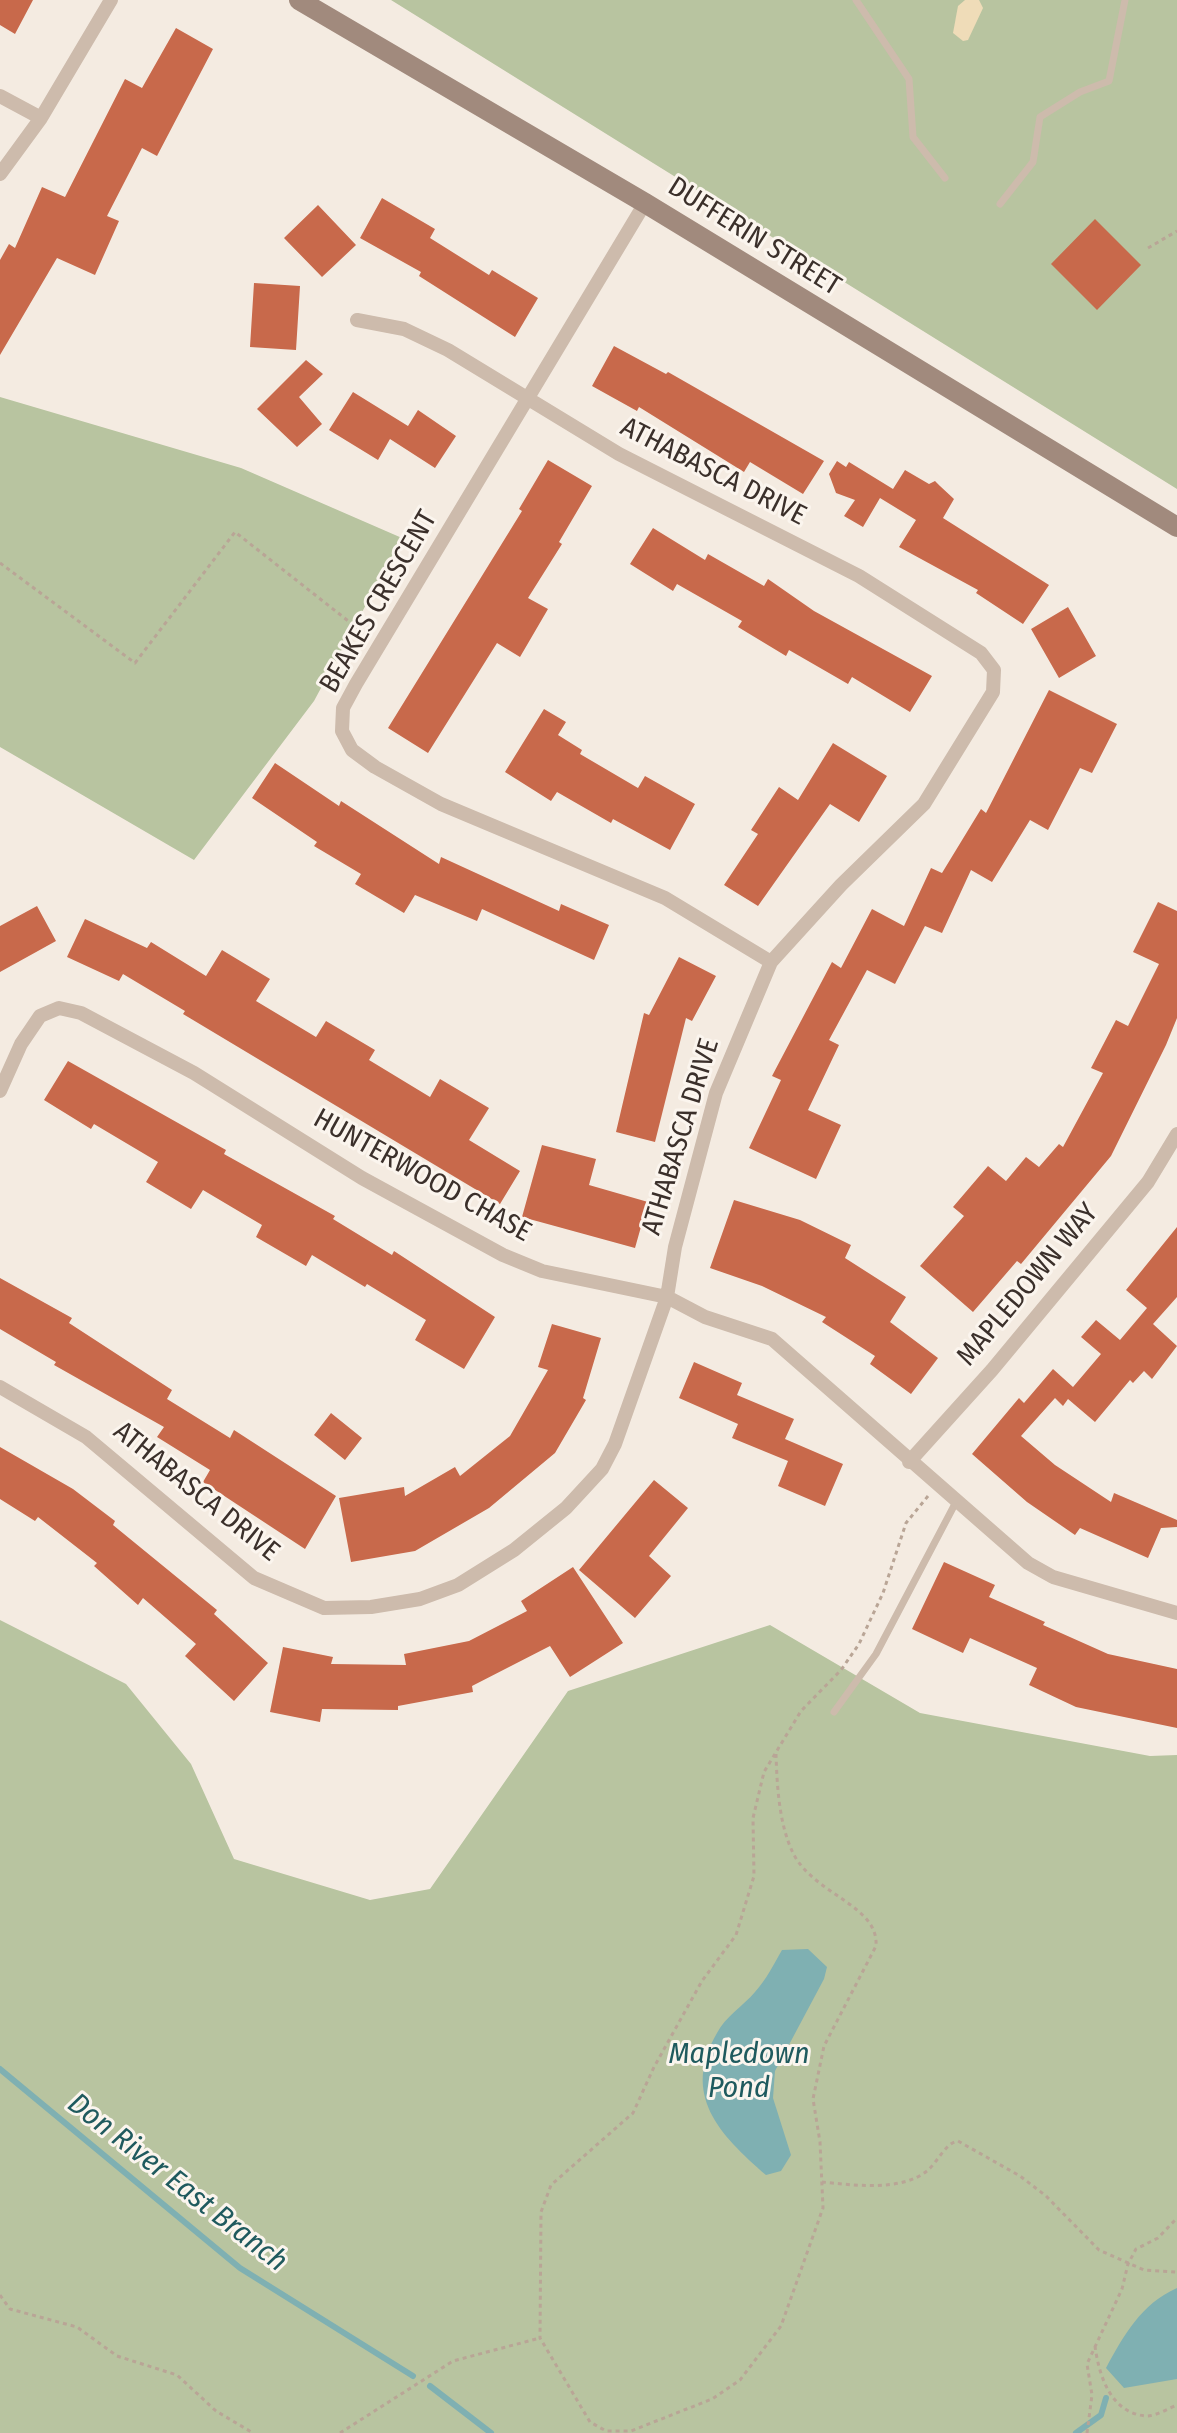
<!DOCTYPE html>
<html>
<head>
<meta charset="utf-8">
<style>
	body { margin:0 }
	canvas { display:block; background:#f4ebe1 }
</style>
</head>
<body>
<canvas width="1177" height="2433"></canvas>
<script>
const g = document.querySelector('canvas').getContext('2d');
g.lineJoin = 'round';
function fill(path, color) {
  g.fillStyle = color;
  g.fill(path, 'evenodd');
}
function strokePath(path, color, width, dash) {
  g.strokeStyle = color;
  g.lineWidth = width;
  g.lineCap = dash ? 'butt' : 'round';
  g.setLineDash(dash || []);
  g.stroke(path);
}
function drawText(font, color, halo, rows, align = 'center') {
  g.font = font + ' "Fira Sans Condensed",sans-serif';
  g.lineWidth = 6;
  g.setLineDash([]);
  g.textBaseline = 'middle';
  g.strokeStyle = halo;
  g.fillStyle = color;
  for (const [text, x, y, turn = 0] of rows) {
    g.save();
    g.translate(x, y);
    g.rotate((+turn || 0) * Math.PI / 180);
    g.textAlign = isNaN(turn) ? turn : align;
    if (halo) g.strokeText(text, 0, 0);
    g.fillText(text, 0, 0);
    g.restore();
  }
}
const green = new Path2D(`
	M391 0H1177V489Z
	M0 397 241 468 402 538 314 701 194 860 0 747Z
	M0 1620 126 1684 191 1764 234 1859 370 1900 430 1889 568 1691 770 1625 920 1713 1150 1756 1177 1755V2433H0Z`);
const sand = new Path2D(`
	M965 0H979L983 8 968 40 963 41 953 33 958 6Z`);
const water = new Path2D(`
	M808 1949 827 1967 824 1979 775 2071 773 2098 791 2155 781 2171 766 2175C719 2134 681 2095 717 2033 725 2017 743 2006 755 1992 766 1980 774 1964 782 1950Z
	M1177 2288V2379L1124 2388 1106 2368C1124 2335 1141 2304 1177 2288Z`);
const stream = new Path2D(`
	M0 2069 240 2268 413 2376
	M430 2386 491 2433
	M1076 2433 1101 2415 1106 2398`);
const building = new Path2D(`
	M0 0H33L15 34 0 25Z
	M176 28 213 49 157 156 142 148 107 216 119 221 95 275 57 258 0 355V260L9 244 15 248 42 187 65 197 125 79 142 88Z
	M382 198 435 229 430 238 489 275 492 270 538 298 515 337 419 276 421 272 360 238Z
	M318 205 356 245 322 277 284 238Z
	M1095 219 1141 265 1097 310 1051 264Z
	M254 283 300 286 296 350 250 347Z
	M614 346 666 374 668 372 824 461 803 494 750 462 744 472 639 407 637 411 592 386Z
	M306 360 323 374 299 397 322 424 297 447 257 409Z
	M353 392 408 426 418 410 456 436 435 468 390 439 378 460 329 430Z
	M548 460 592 486 559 542 562 544 528 598 548 609 520 657 497 643 428 753 388 728 522 511 519 509Z
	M837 461 846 467 849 462 893 489 905 470 929 484 935 481 940 486 954 499 943 518 1049 585 1023 624 976 593 978 590 899 547 916 520 880 498 863 527 844 516 855 500 836 493 829 474Z
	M653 528 705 560 708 554 764 586 768 579 814 611 932 676 910 712 852 677 848 684 789 650 786 656 738 627 742 621 677 584 673 591 630 564Z
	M1068 607 1096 656 1059 678 1031 629Z
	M1049 690 1117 724 1092 773 1080 768 1048 830 1030 820 992 882 971 870 942 933 925 926 895 984 867 970 829 1040 839 1045 808 1110 841 1125 816 1179 749 1148 781 1080 772 1076 832 962 841 968 872 909 904 926 931 868 942 873 981 809 986 813Z
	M544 709 566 722 558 735 582 750 580 754 638 788 645 776 695 804 670 850 613 819 611 823 557 792 551 801 505 772Z
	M833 743 887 776 859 822 830 804 758 906 724 885 758 834 751 830 779 787 798 800Z
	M275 763 339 806 341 801 439 864 441 857 559 911 561 904 609 925 594 960 482 909 477 921 415 895 404 913 355 884 361 874 314 846 317 842 252 798Z
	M1158 902 1177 911V1018L1166 1045 1111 1156 1021 1264 1017 1261 973 1312 920 1266 964 1216 953 1207 988 1166 1006 1181 1026 1157 1039 1167 1059 1144 1063 1147 1103 1073 1091 1068 1116 1020 1128 1026 1159 964 1133 952Z
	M37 906 56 941 0 972V926Z
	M85 919 147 948 151 942 206 976 222 950 270 979 256 1001 316 1037 326 1021 375 1050 369 1060 430 1097 440 1079 489 1108 469 1140 520 1171 500 1204 183 1014 185 1011 123 974 119 981 67 957Z
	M679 957 716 976 692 1021 686 1018 655 1142 616 1132 644 1013 649 1015Z
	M68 1061 226 1150 224 1154 335 1216 333 1219 392 1255 394 1251 495 1317 464 1369 415 1340 426 1320 367 1284 365 1287 312 1255 306 1266 256 1237 262 1225 203 1190 191 1209 146 1182 158 1162 94 1124 91 1129 44 1100Z
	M542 1145 596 1159 589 1185 648 1202 635 1248 522 1217Z
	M734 1200 800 1220 851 1245 845 1258 906 1297 890 1322 938 1358 911 1394 870 1364 875 1356 822 1322 826 1317 762 1286 710 1268Z
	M1177 1227V1297L1153 1324 1177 1346 1152 1379 1144 1371 1133 1383 1130 1380 1095 1422 1068 1399 1063 1406 1055 1398 1021 1436 1055 1465 1111 1502 1114 1493 1177 1520V1527L1161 1528 1148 1558 1080 1528 1075 1535 1027 1502 972 1454 1019 1398 1024 1403 1053 1369 1073 1387 1101 1354 1081 1337 1096 1320 1120 1340 1147 1308 1126 1290Z
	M0 1278 72 1318 69 1323 172 1390 167 1399 230 1438 234 1430 336 1496 305 1549 203 1482 210 1470 157 1437 164 1427 54 1365 56 1362 0 1329Z
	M552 1324 601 1338 583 1398 586 1400 555 1453 489 1508 415 1551 351 1562 339 1498 404 1487 405 1496 455 1467 460 1476 510 1436 548 1370 538 1367Z
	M694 1362 742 1383 737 1395 794 1419 785 1439 843 1464 825 1506 778 1486 788 1461 732 1438 738 1424 679 1398Z
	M331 1413 362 1438 345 1460 314 1435Z
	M0 1447 73 1489 115 1521 113 1525 217 1610 214 1614 268 1663 234 1701 185 1656 196 1644 143 1598 138 1605 94 1566 97 1563 38 1517 35 1521 0 1499Z
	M654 1480 688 1508 649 1556 671 1576 635 1618 579 1570Z
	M944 1562 995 1585 989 1597 1045 1622 1043 1625 1108 1654 1177 1669V1728L1076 1707 1029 1685 1037 1668 970 1638 963 1653 912 1629Z
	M573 1567 623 1643 570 1677 550 1646 472 1686 473 1692 398 1706V1710L322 1709 320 1722 270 1712 283 1647 333 1657 331 1664 406 1665 404 1654 469 1641 527 1611 521 1601Z`);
const path = new Path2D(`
	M1148 248 1177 231
	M0 563 135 663 235 532 361 631
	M776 1754C777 1786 779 1824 793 1853 814 1895 879 1905 876 1946L824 2046 813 2099 820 2142 823 2208 781 2326 740 2380 712 2399 631 2431H606L590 2422 540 2338 541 2212 551 2185 633 2113 654 2067 702 1981 736 1935 754 1876 753 1818 764 1772 801 1711 841 1670 859 1644 883 1593 906 1523 928 1496
	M822 2182C854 2185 900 2192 927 2171 938 2162 945 2143 958 2141L1020 2176 1046 2196 1099 2250 1144 2270 1177 2272
	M0 2295 10 2309 77 2327 117 2356 177 2375 216 2411 253 2433
	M1095 2346C1099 2376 1111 2414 1147 2416 1156 2416 1169 2408 1177 2405
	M340 2433 453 2361 540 2338
	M1087 2433 1092 2395 1087 2364 1122 2289 1128 2264 1136 2249 1158 2238 1177 2218`);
const service = new Path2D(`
	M856 0 909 79 913 137 945 178
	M1000 204 1033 162 1040 117 1080 92 1109 81 1125 0
	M834 1712 876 1654 956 1502`);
const minor = new Path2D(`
	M0 96 41 118
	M0 174 41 118 111 0
	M645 203 356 684 343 708 342 731 352 750 375 767 441 804 665 898 771 962
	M0 1091 21 1044 40 1016 59 1008 81 1013 194 1073 362 1178 503 1255 542 1271 667 1297 705 1317 772 1339 1028 1563 1053 1577 1177 1613
	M0 1387 86 1437 254 1578 324 1608 371 1607 420 1599 458 1585 514 1550 566 1508 602 1469 615 1444 667 1297 675 1247 716 1093 771 962 841 885 924 804 993 692 994 670 981 653 859 576 619 454 448 350 404 329 357 320
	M909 1462 992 1370 1148 1182 1177 1134`);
const secondary = new Path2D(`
	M299 0 645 203 1177 527`);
const streetNames = [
	["DUFFERIN STREET",754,237,32],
	["ATHABASCA DRIVE",713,472,27],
	["BEAKES CRESCENT",379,602,-60],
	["ATHABASCA DRIVE",681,1137,-73],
	["HUNTERWOOD CHASE",422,1176,29],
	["MAPLEDOWN WAY",1028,1285,-50],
	["ATHABASCA DRIVE",196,1492,39]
];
const waterNames = [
	["Mapledown",739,2055],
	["Pond",739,2089],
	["Don River East Branch",177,2183,38]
];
fill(green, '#b8c4a0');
fill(sand, '#efdcb8');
fill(water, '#7fb0b2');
strokePath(stream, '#7fb0b2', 6);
fill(building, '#c8694b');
strokePath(path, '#b9a596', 3, [4, 4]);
strokePath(service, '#cdbbac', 7);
strokePath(minor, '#cdbbac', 14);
strokePath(secondary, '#a18a7d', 20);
drawText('28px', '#3b302b', '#fbf5ee', streetNames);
drawText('italic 30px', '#1f5a5e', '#fbf5ee', waterNames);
</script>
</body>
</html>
